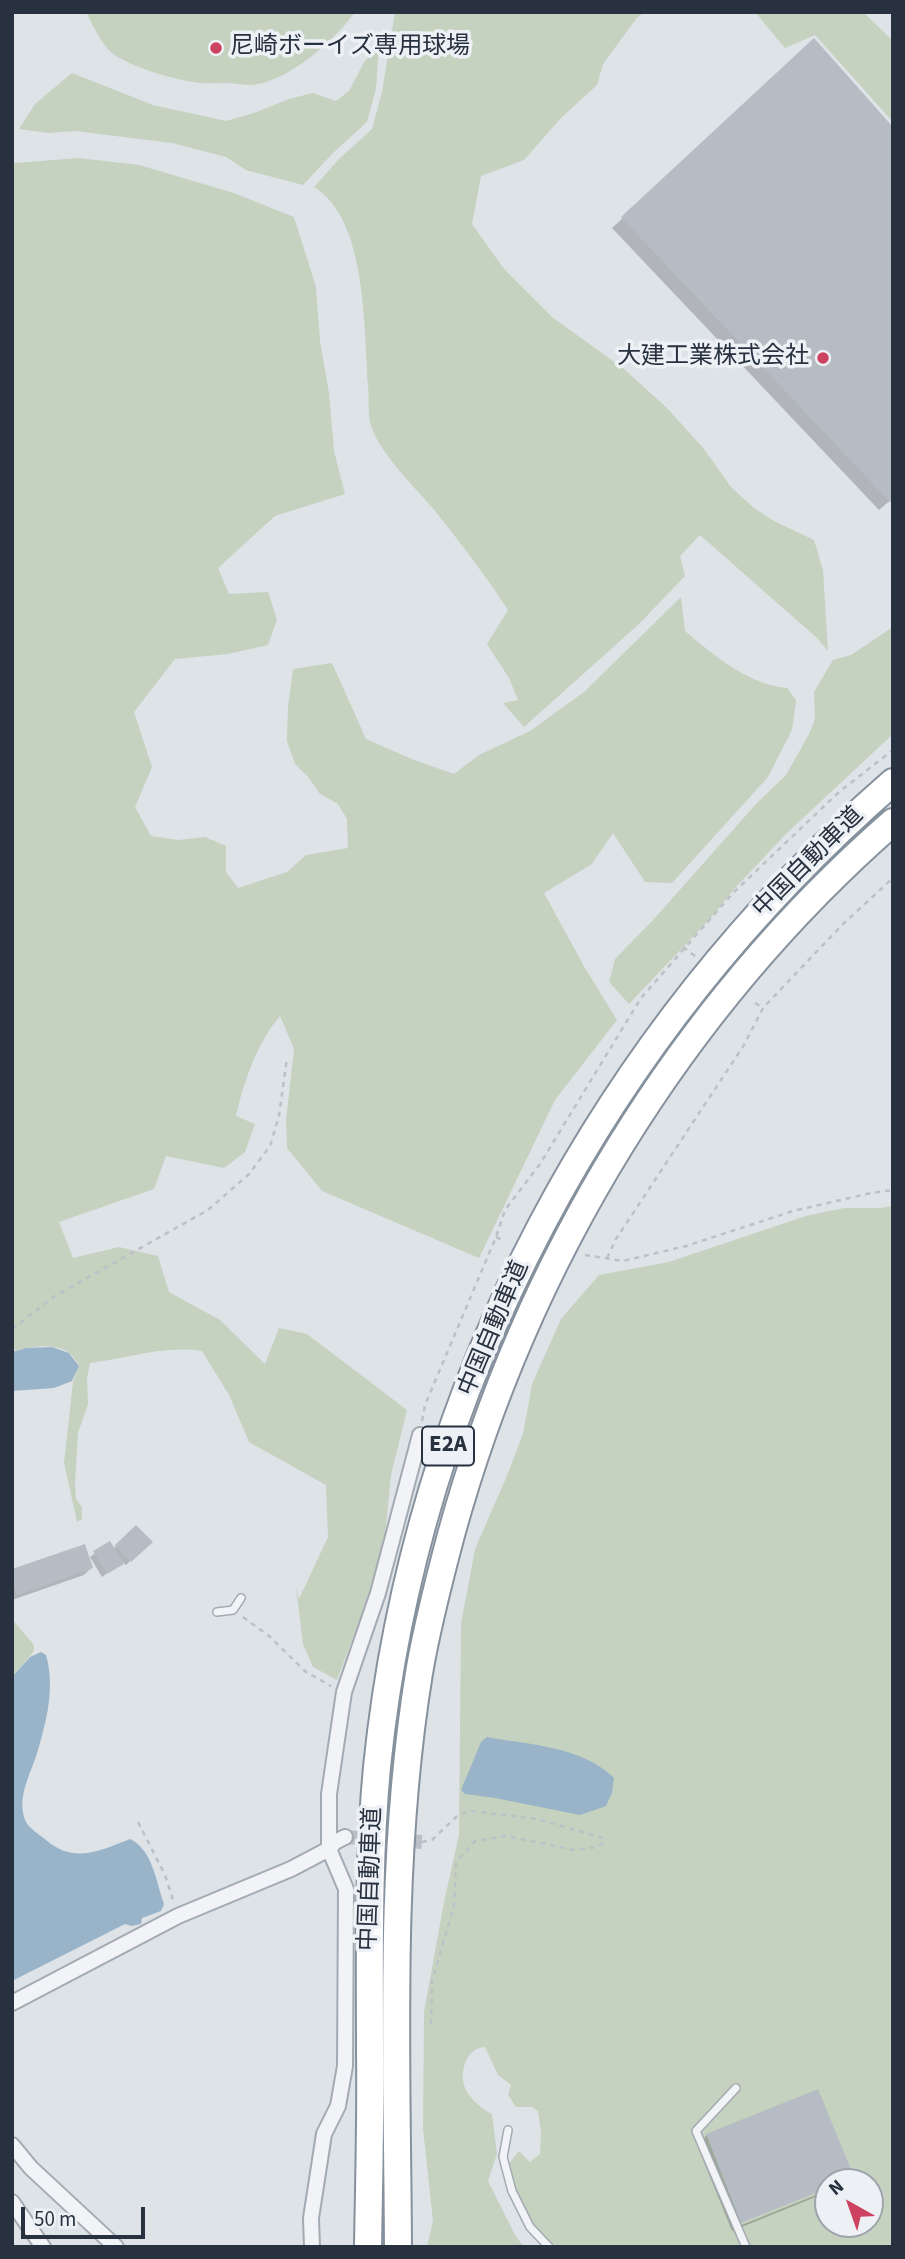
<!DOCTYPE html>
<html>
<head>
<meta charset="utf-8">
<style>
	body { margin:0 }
	#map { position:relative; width:905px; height:2259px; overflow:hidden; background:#dee3e8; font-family:"Source Sans 3",sans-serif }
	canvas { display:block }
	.frame { position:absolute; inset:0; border:14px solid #27313f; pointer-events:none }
	.north { position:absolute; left:814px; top:2168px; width:70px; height:70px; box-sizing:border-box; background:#edf1f5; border:2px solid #9ea4ac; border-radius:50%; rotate:320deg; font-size:19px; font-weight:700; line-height:28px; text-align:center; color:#27313f }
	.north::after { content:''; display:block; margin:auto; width:24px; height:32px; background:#ce4261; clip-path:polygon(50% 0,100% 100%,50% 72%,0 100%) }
	.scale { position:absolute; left:21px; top:2207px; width:124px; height:32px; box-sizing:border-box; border:4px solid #27313f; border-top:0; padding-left:9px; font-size:21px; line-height:24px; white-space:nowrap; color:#27313f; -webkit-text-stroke:5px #edf1f5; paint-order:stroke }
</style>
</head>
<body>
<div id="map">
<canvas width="905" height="2259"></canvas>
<div class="frame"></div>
<div class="north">N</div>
<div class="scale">50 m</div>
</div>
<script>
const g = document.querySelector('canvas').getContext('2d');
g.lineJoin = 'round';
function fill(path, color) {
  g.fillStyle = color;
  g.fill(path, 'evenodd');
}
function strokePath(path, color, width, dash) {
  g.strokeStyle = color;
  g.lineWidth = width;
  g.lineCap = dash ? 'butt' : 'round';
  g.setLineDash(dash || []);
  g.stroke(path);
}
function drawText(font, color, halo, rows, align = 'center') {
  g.font = font + ' "Source Sans 3","Noto Sans JP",sans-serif';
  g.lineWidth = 7;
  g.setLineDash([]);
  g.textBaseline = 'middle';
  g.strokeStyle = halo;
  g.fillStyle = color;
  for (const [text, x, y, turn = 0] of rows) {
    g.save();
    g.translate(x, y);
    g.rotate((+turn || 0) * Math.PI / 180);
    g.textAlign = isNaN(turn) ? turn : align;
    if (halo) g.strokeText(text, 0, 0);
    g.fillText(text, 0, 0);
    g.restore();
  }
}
const green = new Path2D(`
	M86 12H355C334 41 289 81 252 85 243 85 234 83 225 83 214 83 203 84 193 82 172 79 128 66 112 53 101 44 93 25 86 12Z
	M395 12H644L636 19 603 64 597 85 561 118 524 160 481 176 472 224 504 269 552 317 624 369 668 409 704 449 731 487 754 508 774 521 814 540 823 570 828 651 817 638 700 535 680 556 685 576 639 624 524 727 503 703 518 700 509 678 487 644 508 610C486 576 461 544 436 512 416 488 377 452 370 422 368 410 369 397 368 385 364 329 367 219 314 187L339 159 372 129 382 92Z
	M755 12H863L893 41V122L815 35 785 48Z
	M379 44 376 89 367 122 333 153 303 185 246 170 226 157 172 143 75 131 48 133 19 129 35 104 72 73 153 105 226 121 254 113 289 99 313 93 336 101 349 91 364 62Z
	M79 158 139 165 234 193 294 217 316 287 320 341 329 393 334 451 345 494 275 516 218 568 229 594 268 592 277 620 268 645 228 654 175 659 134 712 152 767 135 807 151 836 178 840 205 837 226 846V872L238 888 287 872 306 855 348 848 347 819 338 804 320 794 309 778 295 764 287 741 288 706 293 669 332 663 366 739 414 760 454 774 479 755 530 731 584 692 681 597 685 631C715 656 747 684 787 688L796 700 792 730 768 777 672 883 645 882 613 833 592 864 544 893 585 968 617 1020 555 1100 479 1258 322 1191 287 1148 286 1120 294 1049 280 1016C257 1043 244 1081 236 1116L255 1124 245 1152 224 1168 166 1156 154 1189 59 1222 73 1258 119 1247 158 1256 169 1292 220 1320 265 1364 279 1328 307 1334 407 1410 391 1475 384 1545 360 1619 337 1680 313 1667 303 1644 296 1586 299 1599 328 1537 326 1485 249 1442 229 1395 202 1351C163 1345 129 1358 90 1363L87 1379 88 1404 78 1433 75 1484 76 1499 82 1507V1519L77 1522 64 1463 73 1382 79 1365C76 1361 73 1355 68 1352 53 1342 29 1347 12 1351V161L15 163Z
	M893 627V734L787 833 735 888 710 919 629 1004 609 982 615 959 654 919 756 804 786 775 809 734 815 719 814 692 833 660 851 655Z
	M893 1206V2247H549L519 2212 504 2170 519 2151 530 2162 540 2154 541 2132 538 2111 532 2107H516L508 2095 511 2085 498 2075 485 2047C469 2047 461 2067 463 2081 465 2095 480 2108 492 2114L497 2154 488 2181 515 2235 524 2247H427L433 2221 423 2129 424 2012 444 1902 459 1835 461 1624 475 1549 506 1478 523 1434 532 1384 561 1319 599 1275 669 1262 806 1216 844 1208H881ZM828 2182H870V2224H828Z
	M12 1619 34 1645V1651L12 1677Z`);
const water = new Path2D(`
	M52 1347 69 1353 79 1366 72 1381 54 1388 12 1391V1352L26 1348Z
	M41 1652 46 1655C55 1687 47 1719 38 1750 32 1772 15 1798 26 1822 29 1828 40 1835 46 1840 74 1864 99 1851 130 1839 153 1850 156 1882 164 1904L161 1911 142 1918 141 1924 132 1926 125 1924 12 1981V1677L30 1657Z
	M487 1737C529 1745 582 1746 614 1778L612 1793 606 1806 580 1815 495 1798 465 1794 461 1790 481 1742Z`);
const shadow = new Path2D(`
	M813 41 893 498 879 510 612 228Z
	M136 1527 150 1542 126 1565 123 1562 102 1577 90 1557 109 1543 113 1549Z
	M91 1568 84 1575 12 1600V1571Z
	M707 2135 852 2177 847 2182H843V2180L828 2182V2186L733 2225 734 2228 828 2190V2192L732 2231 697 2145Z`);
const building = new Path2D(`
	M814 38 893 127V499L890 502 621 217Z
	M136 1525 153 1542 131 1562 115 1545Z
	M110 1541 124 1564 107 1574 93 1551Z
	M85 1544 93 1568 17 1595 12 1580V1569Z
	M818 2089 854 2177 842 2182H828V2188L741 2223 706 2134Z`);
const minorTunnel = new Path2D(`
	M345 1837 422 1842`);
const path = new Path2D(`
	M683 947 695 956
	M755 1003 763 1008
	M496 1237 505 1241
	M585 1255 623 1261 686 1246 793 1211 871 1193 893 1190
	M607 1258 616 1239 744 1045 763 1008 843 924 893 878
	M12 1329 55 1296 208 1210 249 1174 270 1146 279 1116 287 1058
	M422 1421 425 1405 496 1237 505 1210 540 1164 641 998 733 893 839 792 893 750
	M243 1617 269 1636 306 1672 331 1686
	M138 1822 165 1875 174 1903
	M422 1842 432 1840 458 1815 471 1811 537 1819 603 1838V1843L598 1847 574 1850 506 1836 475 1841 456 1862 454 1906 432 1981 431 2026`);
const service = new Path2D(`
	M217 1612 233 1610 241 1598
	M736 2088 696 2131 746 2247
	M508 2130 503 2157 512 2191 530 2227 549 2247`);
const minor = new Path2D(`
	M12 2003 178 1916 291 1869 329 1849 335 1842 345 1837
	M12 2145 31 2168 116 2247
	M12 2202 43 2247
	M312 2247 311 2218 324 2134 338 2106 345 2066 346 1889 329 1849V1794L344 1692 378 1593 420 1435`);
const motorway = new Path2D(`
	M368 2247C369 2182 371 2117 370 2052 370 1956 368 1862 377 1767 416 1385 604 1033 893 782
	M398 2247C397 2055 388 1863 419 1673 427 1626 439 1580 451 1535 526 1262 679 1009 893 822`);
const markers = [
	[216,48,7,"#ce4261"],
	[823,358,7,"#ce4261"]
];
const shields = [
	[448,1446,52]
];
const shieldNames = [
	["E2A",448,1446]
];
const poiNames = [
	["尼崎ボーイズ専用球場",230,48],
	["大建工業株式会社",809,358,"right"]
];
const streetNames = [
	["中国自動車道",809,863,-45],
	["中国自動車道",495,1329,-67],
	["中国自動車道",372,1879,-88]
];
fill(green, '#c5d2bf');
fill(water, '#99b3c8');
fill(shadow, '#0003');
fill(building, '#b5bcc4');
strokePath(minorTunnel, '#b9bfc6', 14, [14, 7]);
strokePath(service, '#a3aab2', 10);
strokePath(minor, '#a3aab2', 18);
strokePath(motorway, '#86919e', 30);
strokePath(path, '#bcc1c6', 2.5, [5, 5]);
strokePath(service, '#f1f3f6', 7);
strokePath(minor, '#f1f3f6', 14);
strokePath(motorway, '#fff', 26);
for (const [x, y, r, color] of markers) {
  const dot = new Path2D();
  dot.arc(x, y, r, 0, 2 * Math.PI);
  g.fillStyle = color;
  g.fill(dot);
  strokePath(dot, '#edf1f5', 2.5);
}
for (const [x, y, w] of shields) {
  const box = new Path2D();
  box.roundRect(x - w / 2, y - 19.5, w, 39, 5);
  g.fillStyle = '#edf1f5';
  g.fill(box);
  strokePath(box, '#27313f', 2);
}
drawText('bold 23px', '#27313f', null, shieldNames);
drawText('24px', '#27313f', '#edf1f5', poiNames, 'left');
drawText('24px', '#27313f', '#edf1f5', streetNames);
</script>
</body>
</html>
